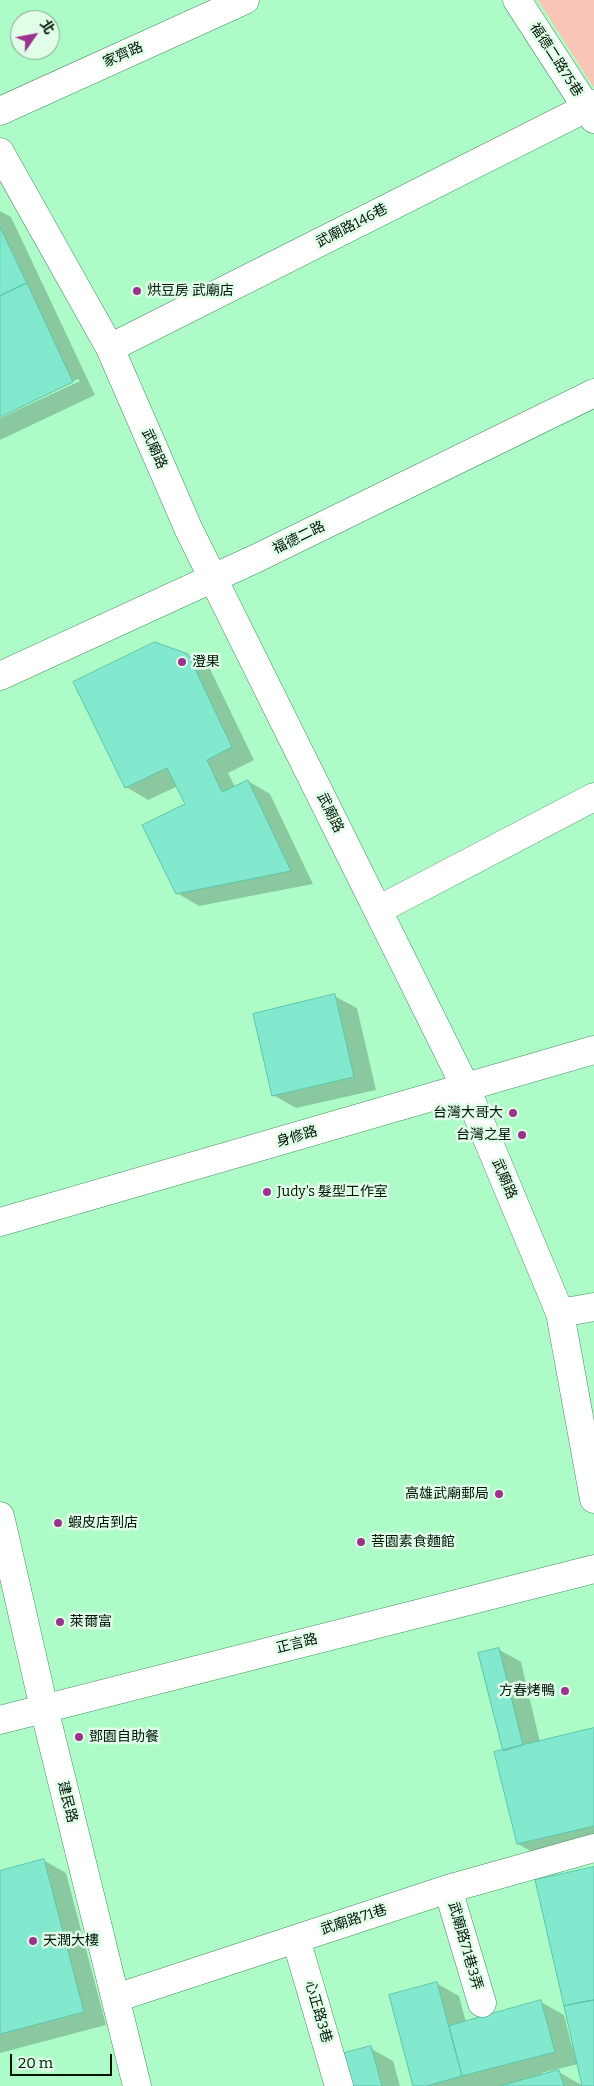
<!DOCTYPE html>
<html>
<head>
<meta charset="utf-8">
<style>
	body { margin:0 }
	#map { position:relative; width:594px; height:2086px; overflow:hidden; background:#adfcc7; font-family:Bitter,"Noto Sans TC",serif }
	canvas { display:block }
	.north { position:absolute; left:10px; top:10px; width:50px; height:50px; box-sizing:border-box; background:#dffde7; border:1px solid #86a08d; border-radius:50%; rotate:57deg; font-size:14px; font-weight:700; line-height:20px; text-align:center; color:#001406 }
	.north::after { content:''; display:block; margin:auto; width:18px; height:22px; background:#9f308e; clip-path:polygon(50% 0,100% 100%,50% 72%,0 100%) }
	.scale { position:absolute; left:10px; top:2054px; width:102px; height:22px; box-sizing:border-box; border:2px solid #001406; border-top:0; padding-left:6px; font-size:15px; line-height:18px; white-space:nowrap; color:#001406; -webkit-text-stroke:4px #dffde7; paint-order:stroke }
</style>
</head>
<body>
<div id="map">
<canvas width="594" height="2086"></canvas>
<div class="north">北</div>
<div class="scale">20 m</div>
</div>
<script>
const g = document.querySelector('canvas').getContext('2d');
g.lineJoin = 'round';
function fill(path, color) {
  g.fillStyle = color;
  g.fill(path, 'evenodd');
}
function strokePath(path, color, width, dash) {
  g.strokeStyle = color;
  g.lineWidth = width;
  g.lineCap = dash ? 'butt' : 'round';
  g.setLineDash(dash || []);
  g.stroke(path);
}
function drawText(font, color, halo, rows, align = 'center') {
  g.font = font + ' Bitter,"Noto Sans TC",serif';
  g.lineWidth = 5;
  g.setLineDash([]);
  g.textBaseline = 'middle';
  g.strokeStyle = halo;
  g.fillStyle = color;
  for (const [text, x, y, turn = 0] of rows) {
    g.save();
    g.translate(x, y);
    g.rotate((+turn || 0) * Math.PI / 180);
    g.textAlign = isNaN(turn) ? turn : align;
    if (halo) g.strokeText(text, 0, 0);
    g.fillText(text, 0, 0);
    g.restore();
  }
}
const green = new Path2D(`
	M538 0H594V88Z`);
const shadow = new Path2D(`
	M0 211 11 217 95 395 0 440V418L80 381 78 379 0 416Z
	M187 655 210 669 254 760 228 773 235 787 248 781 270 794 313 884 199 906 177 893 186 805 178 786 148 800 126 787Z
	M334 996 357 1008 376 1090 296 1108 273 1095Z
	M498 1649 521 1662 540 1742 594 1729V1844L540 1856 518 1844 504 1752Z
	M43 1860 66 1873 106 2025 0 2053V1872Z
	M594 1868V2086H414L436 1983 459 1996 466 2022 541 2002 564 2015 572 2047 574 2046ZM578 2064 583 2086 559 2072 543 2076 542 2073Z
	M370 2048 393 2061 400 2086H347Z`);
const building = new Path2D(`
	M0 227 27 283 0 296Z
	M27 283 73 382 0 417V296Z
	M155 642 188 654 232 747 207 760 222 792 248 780 291 871 176 894 142 825 185 804 167 768 125 788 73 682Z
	M335 994 354 1077 272 1096 253 1014Z
	M499 1648 523 1745 503 1751 478 1653Z
	M594 1728V1826L517 1844 494 1752Z
	M44 1859 84 2012 0 2034V1871Z
	M594 1867V2000L564 2006 535 1880Z
	M437 1982 462 2076 426 2086H413L389 1995Z
	M541 2000 555 2052 462 2076 449 2026Z
	M594 2000V2086H582L564 2006Z
	M371 2046 382 2086H346L337 2055Z
	M559 2070 564 2086H500Z`);
const minor = new Path2D(`
	M517 0 594 119
	M0 111 245 0
	M0 152 110 348 189 530 466 1088 560 1313 594 1499
	M110 348 594 104
	M0 676 257 558 594 393
	M378 910 594 797
	M0 1222 594 1050
	M560 1313 594 1307
	M0 1516 44 1708 137 2086
	M0 1720 594 1569
	M448 1889 482 2003
	M296 1939 339 2086
	M116 1998 448 1889 594 1848`);
const markers = [
	[137,291,5,"#9f308e"],
	[182,662,5,"#9f308e"],
	[513,1113,5,"#9f308e"],
	[522,1135,5,"#9f308e"],
	[267,1192,5,"#9f308e"],
	[499,1494,5,"#9f308e"],
	[58,1523,5,"#9f308e"],
	[361,1542,5,"#9f308e"],
	[60,1622,5,"#9f308e"],
	[565,1691,5,"#9f308e"],
	[79,1737,5,"#9f308e"],
	[33,1941,5,"#9f308e"]
];
const streetNames = [
	["家齊路",123,55,-24],
	["福德二路75巷",556,60,57],
	["武廟路146巷",352,226,-27],
	["武廟路",154,449,66],
	["福德二路",299,538,-26],
	["武廟路",330,813,64],
	["身修路",297,1137,-16],
	["武廟路",504,1179,67],
	["正言路",297,1644,-14],
	["建民路",67,1802,76],
	["武廟路71巷",354,1920,-18],
	["武廟路71巷3弄",465,1946,74],
	["心正路3巷",318,2012,74]
];
const poiNames = [
	["烘豆房 武廟店",147,291],
	["澄果",192,662],
	["台灣大哥大",503,1113,"right"],
	["台灣之星",512,1135,"right"],
	["Judy's 髮型工作室",277,1192],
	["高雄武廟郵局",489,1494,"right"],
	["蝦皮店到店",68,1523],
	["菩園素食麵館",371,1542],
	["萊爾富",70,1622],
	["方春烤鴨",555,1691,"right"],
	["鄧園自助餐",89,1737],
	["天潤大樓",43,1941]
];
fill(green, '#fac4b6');
fill(shadow, '#0003');
fill(building, '#83e9ce');
strokePath(building, '#5bc5aa', 1);
strokePath(minor, '#428f60', 29);
strokePath(minor, '#fff', 28);
for (const [x, y, r, color] of markers) {
  const dot = new Path2D();
  dot.arc(x, y, r, 0, 2 * Math.PI);
  g.fillStyle = color;
  g.fill(dot);
  strokePath(dot, '#dffde7', 2);
}
drawText('14px', '#001406', '#dffde7', streetNames);
drawText('14px', '#001406', '#dffde7', poiNames, 'left');
</script>
</body>
</html>
